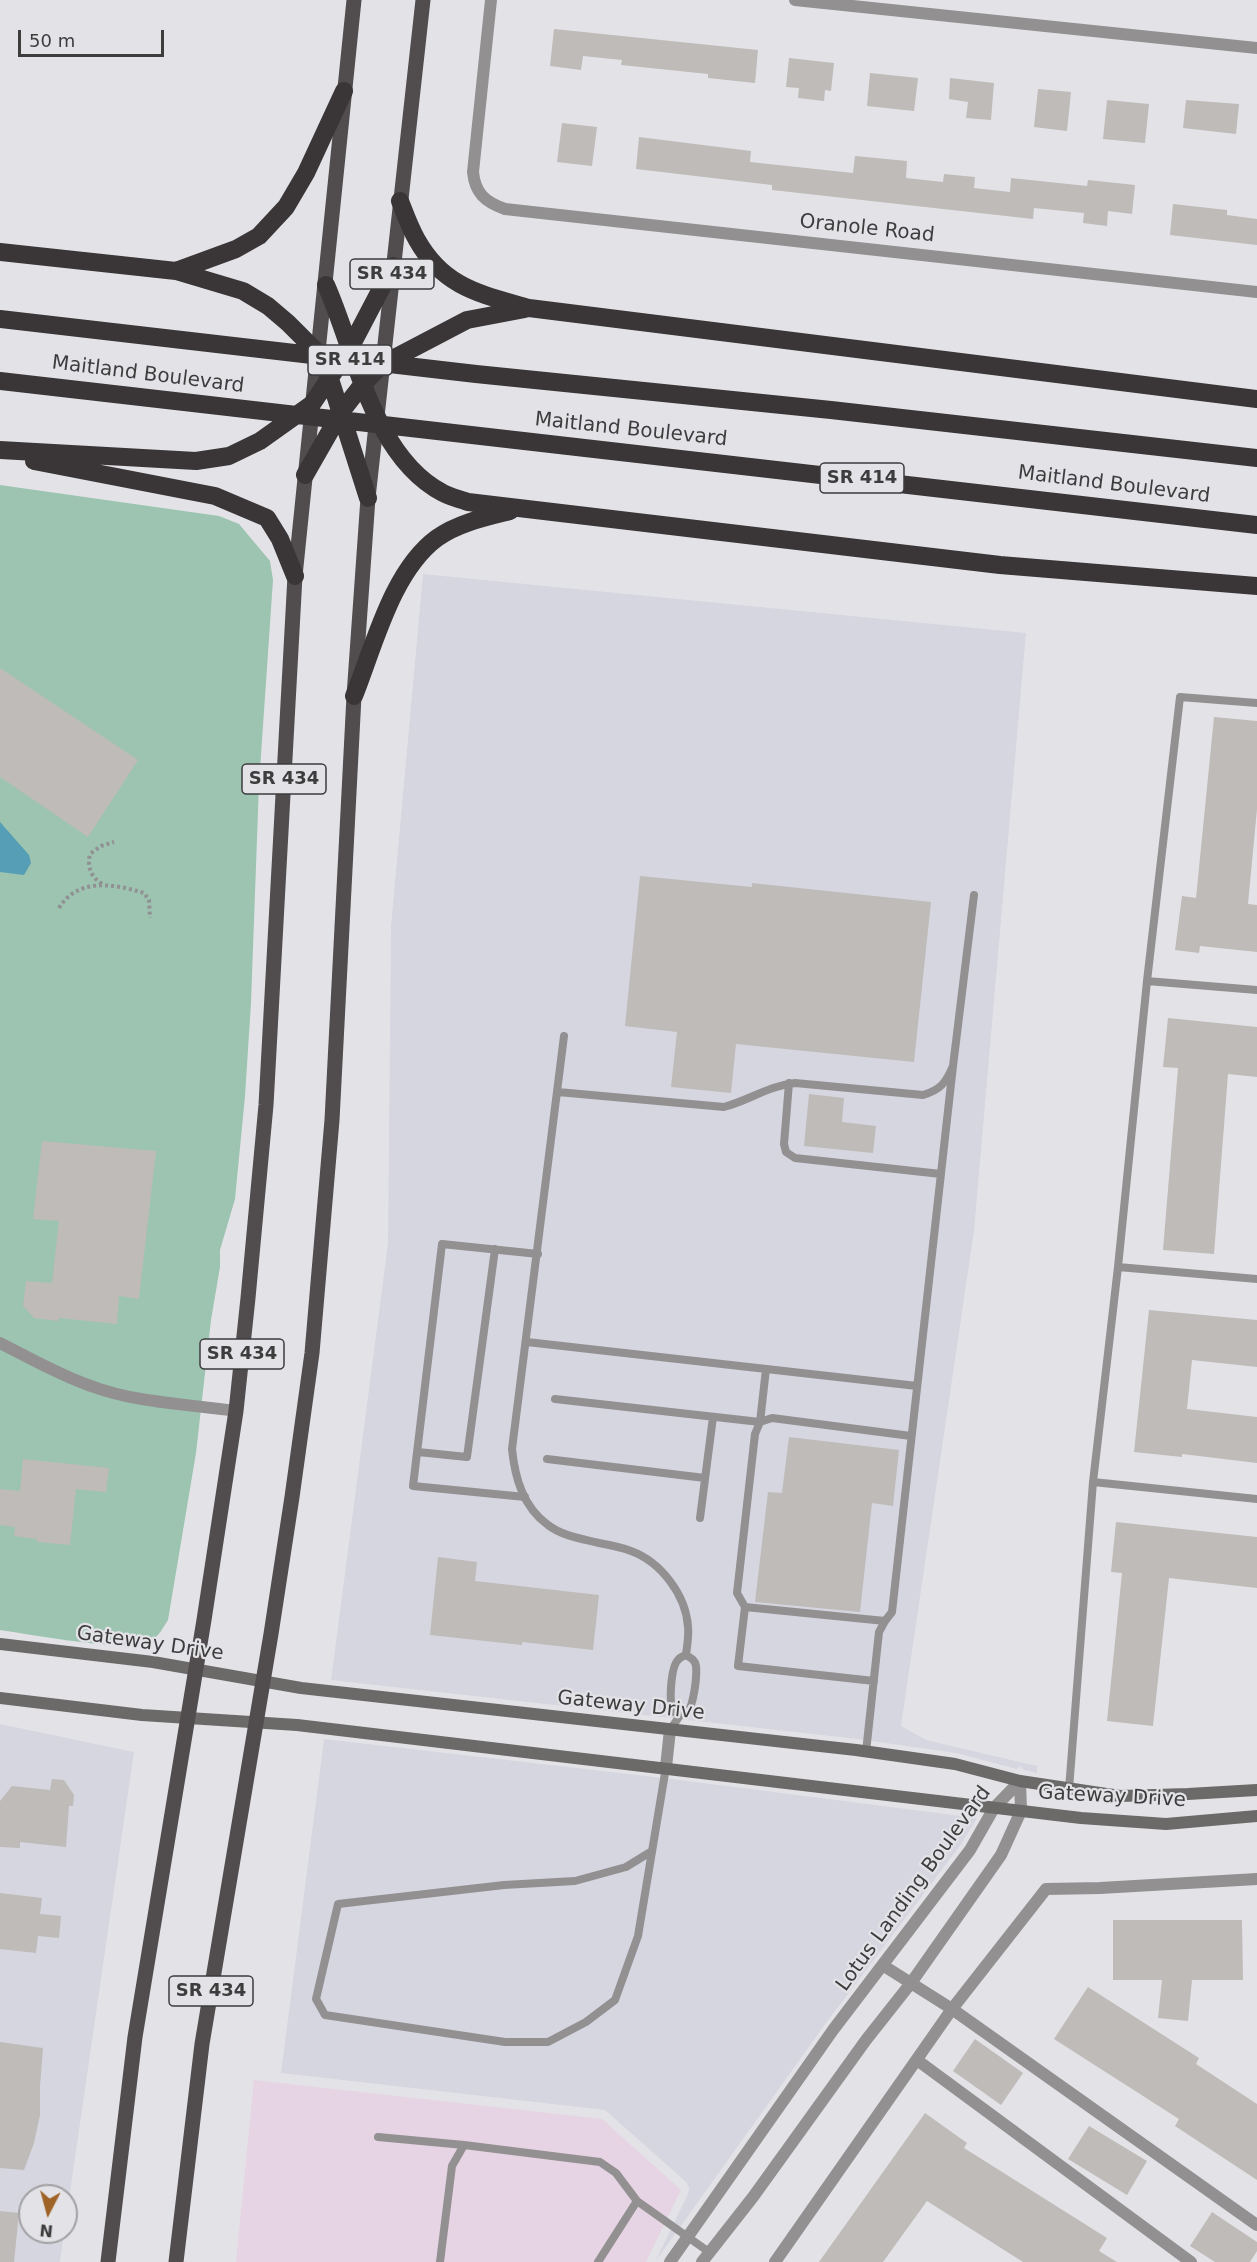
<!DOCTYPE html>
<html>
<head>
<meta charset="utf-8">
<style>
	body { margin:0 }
	#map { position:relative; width:1257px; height:2262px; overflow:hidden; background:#e3e3e7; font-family:"DejaVu Sans",sans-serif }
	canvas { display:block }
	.north { position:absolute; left:18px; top:2184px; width:60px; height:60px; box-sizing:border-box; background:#e3e3e7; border:2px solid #a1a1a3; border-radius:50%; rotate:186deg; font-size:16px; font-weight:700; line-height:24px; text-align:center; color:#3d3d3e }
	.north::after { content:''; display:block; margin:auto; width:21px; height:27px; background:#a06327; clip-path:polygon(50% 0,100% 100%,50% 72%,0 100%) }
	.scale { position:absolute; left:18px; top:30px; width:146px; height:27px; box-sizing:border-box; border:3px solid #3d3d3e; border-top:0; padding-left:8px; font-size:18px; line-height:21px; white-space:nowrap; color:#3d3d3e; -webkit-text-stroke:4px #e3e3e7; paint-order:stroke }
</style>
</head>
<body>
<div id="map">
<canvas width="1257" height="2262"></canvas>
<div class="north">N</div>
<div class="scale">50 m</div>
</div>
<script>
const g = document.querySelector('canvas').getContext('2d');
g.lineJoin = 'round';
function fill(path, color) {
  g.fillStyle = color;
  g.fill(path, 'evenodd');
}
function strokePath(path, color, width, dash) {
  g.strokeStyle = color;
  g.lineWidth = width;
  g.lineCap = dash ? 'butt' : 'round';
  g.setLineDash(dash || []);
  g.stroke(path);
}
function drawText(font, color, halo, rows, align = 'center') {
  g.font = font + ' "DejaVu Sans",sans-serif';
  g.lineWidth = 4.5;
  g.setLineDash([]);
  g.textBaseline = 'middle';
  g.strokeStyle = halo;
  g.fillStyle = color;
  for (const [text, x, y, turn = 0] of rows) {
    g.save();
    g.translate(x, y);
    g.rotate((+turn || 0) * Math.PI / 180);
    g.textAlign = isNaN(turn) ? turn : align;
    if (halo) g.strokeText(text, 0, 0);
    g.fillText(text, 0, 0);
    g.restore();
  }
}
const built = new Path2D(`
	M423 574 1026 633 974 1231 901 1726 926 1740 1037 1766V1773L1024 1770 1020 1766 1017 1769 956 1753 857 1739 331 1680 388 1243 391 926Z
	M0 1724 134 1752 66 2220V2196H30V2232H64L60 2262H0Z
	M324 1739 664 1778 977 1818 962 1843 826 2023 655 2262 688 2194 689 2188 686 2182 605 2110 281 2073Z`);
const education = new Path2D(`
	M254 2080 602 2119 681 2190 646 2262H236Z`);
const green = new Path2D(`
	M0 485 219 516 239 524 270 561 273 580 259 784 251 1003 245 1096 235 1199 220 1250V1267L211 1320 196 1453 168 1620C163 1628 158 1637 150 1642 129 1653 28 1634 0 1630Z`);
const water = new Path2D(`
	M0 822 29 855 31 863 24 875 0 872Z`);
const building = new Path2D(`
	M554 29 758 50 755 83 708 78V74L621 65 622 60 583 56 581 70 550 66Z
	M789 58 834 63 831 91 825 90 824 101 798 98 799 88 786 87Z
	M870 73 918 78 914 111 867 106Z
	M950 78 994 83 991 120 966 118 968 102 949 99Z
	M1038 89 1071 92 1067 131 1034 127Z
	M1107 100 1149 104 1145 143 1103 139Z
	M1186 100 1239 104 1236 134 1183 128Z
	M562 123 597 127 592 166 557 162Z
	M639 137 751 151 750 162 853 173 855 156 907 161 906 178 943 182 944 174 975 177 974 188 1010 192 1011 178 1087 186 1088 180 1135 185 1132 214 1108 211 1107 226 1083 223 1084 213 1034 208 1033 219 772 190V185L636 169Z
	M1173 204 1227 210V215L1257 219V245L1170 235Z
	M0 668 138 760 88 837 0 777Z
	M1214 717 1257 721V809L1248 904 1257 905V952L1200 946 1199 953 1175 950 1182 896 1196 898Z
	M640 876 752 887V883L931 902 914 1062 736 1044 731 1093 671 1087 677 1032 625 1026Z
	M1168 1018 1257 1027V1077L1228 1074 1214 1254 1163 1250 1178 1068 1163 1067Z
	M809 1094 844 1098 842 1122 876 1126 873 1153 804 1146Z
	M42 1141 156 1151 139 1299 119 1296 117 1324 59 1318 58 1321 34 1318 23 1306 26 1281 52 1283 59 1221 33 1219Z
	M1149 1310 1257 1320V1367L1192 1360 1187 1409 1257 1417V1463L1182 1454V1457L1134 1452Z
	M789 1437 899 1450 893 1506 872 1503 860 1612 755 1602 768 1492 782 1493Z
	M23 1459 109 1468 106 1492 76 1489 70 1545 37 1542V1539L14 1536 15 1527 0 1525V1489L20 1491Z
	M1116 1522 1257 1537V1588L1169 1578 1153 1726 1107 1721 1122 1573 1111 1572Z
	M438 1557 477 1562 475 1581 599 1595 593 1650 522 1642V1645L430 1635Z
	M52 1779 64 1780 74 1795 73 1806H69L66 1847 20 1842V1848L0 1847V1801L12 1786 50 1790Z
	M0 1893 42 1898 40 1914 61 1916 59 1938 38 1936 36 1953 0 1949Z
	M1113 1920H1242L1243 1980H1192L1188 2021 1158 2018 1162 1980H1113Z
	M1088 1987 1199 2058 1196 2064 1257 2104V2180L1175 2126 1179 2119 1054 2039Z
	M975 2039 1023 2073 1001 2105 953 2071Z
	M0 2042 43 2048 40 2086V2115L34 2143 24 2170 0 2168Z
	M925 2113 967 2143 964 2148 1107 2238 1099 2251 1117 2262H1023L927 2201 883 2262H819Z
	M1089 2126 1147 2161 1127 2195 1068 2159Z
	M0 2211 19 2213 14 2262H0Z
	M1212 2212 1257 2242V2251L1250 2262H1215L1190 2246Z`);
const path = new Path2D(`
	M102 884C91 877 87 867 90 854L101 846 114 842
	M59 908C78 877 115 884 144 893L149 900 150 918`);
const lane = new Path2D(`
	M1147 981 1257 990
	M564 1036 512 1449C515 1478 523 1507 548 1525 562 1536 583 1539 599 1543 610 1545 621 1547 631 1551 661 1562 686 1595 688 1627 689 1636 687 1646 686 1655
	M789 1083 784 1144 786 1152 795 1158 941 1174
	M558 1092 724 1107C750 1100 768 1086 795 1083L923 1095C940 1090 946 1083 953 1066L974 895
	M1118 1267 1257 1279
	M527 1342 917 1386
	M555 1399 760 1422 766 1369
	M418 1452 467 1457 495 1249
	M547 1459 705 1478
	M1093 1482 1257 1499
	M525 1497 413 1486 442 1244 538 1254
	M700 1518 713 1417
	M745 1607 737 1593 755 1434 760 1422 772 1418 911 1436
	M874 1681 738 1666 745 1607 885 1621
	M681 1714 674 1712C668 1704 671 1667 678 1660 680 1657 683 1656 686 1655
	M670 1730 681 1714 687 1713C694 1705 697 1676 696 1666 695 1660 691 1658 686 1655
	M866 1752 879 1632 885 1621 892 1612 953 1066
	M1069 1789 1093 1482 1118 1267 1147 981 1180 697 1257 703
	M652 1851 626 1867 575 1881 504 1885 338 1904 316 1999 325 2015 505 2042H548L586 2022 615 2000 638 1936 666 1767
	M378 2137 464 2145
	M440 2262 452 2166 464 2145 600 2162 616 2173 637 2201
	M598 2262 637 2201 709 2252`);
const street = new Path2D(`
	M491 0 473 172C475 193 485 202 505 209L1257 292
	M795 0 1257 48
	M0 1343C30 1358 59 1375 91 1386 136 1403 188 1404 236 1411
	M666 1767 670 1730
	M884 1966 952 2009 1257 2225
	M917 2060 1191 2262
	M670 2262 833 2030 970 1850 994 1808 1020 1781
	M702 2262 753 2197 866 2040 911 1983 1001 1855 1021 1811 1020 1781
	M775 2262 952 2009 1046 1889 1100 1888 1257 1879`);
const secondary = new Path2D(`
	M0 1644 153 1662 301 1688 856 1750 955 1764 1020 1781 1120 1796 1188 1794 1257 1790
	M0 1698 142 1715 297 1725 1081 1818 1166 1824 1257 1816`);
const primary = new Path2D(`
	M108 2262 135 2037 204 1620 236 1411 248 1298 266 1105 295 576 354 0
	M176 2262 202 2044 271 1634 292 1497 312 1353 332 1120 354 696 368 498 423 0`);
const highway = new Path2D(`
	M400 201C405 214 410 228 417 240 444 288 481 294 529 308L1257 399
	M0 252 176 271 243 291 268 306 288 323 317 352 330 379 368 498
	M176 271 236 249 259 236 286 207 306 173 344 91
	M326 285C355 350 373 457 443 493 450 497 460 499 468 502L1000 565 1257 586
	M0 319 476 374 831 410 1257 458
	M0 381 1257 525
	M0 450 196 461 229 456 260 441 312 404 349 350 393 266
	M34 461 215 496 267 518 280 539 295 576
	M305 475 341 412 362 385 383 364 467 320 525 309
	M354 696C374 646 392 571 437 538 458 523 486 517 510 511`);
const shields = [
	[392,274,84],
	[350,360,84],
	[862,478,84],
	[284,779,84],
	[242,1354,84],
	[211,1991,84]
];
const shieldNames = [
	["SR 434",392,274],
	["SR 414",350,360],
	["SR 414",862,478],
	["SR 434",284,779],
	["SR 434",242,1354],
	["SR 434",211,1991]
];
const streetNames = [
	["Oranole Road",867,229,6],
	["Maitland Boulevard",148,375,7],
	["Maitland Boulevard",631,430,6],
	["Maitland Boulevard",1114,485,7],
	["Gateway Drive",150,1644,8],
	["Gateway Drive",631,1706,6],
	["Gateway Drive",1112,1797,3],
	["Lotus Landing Boulevard",914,1889,-54]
];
fill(built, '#d6d6e1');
fill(education, '#e6d3e3');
fill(green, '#9cc4b0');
fill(water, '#559eb5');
fill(building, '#bebbb8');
strokePath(path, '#919193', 4, [3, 3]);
strokePath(lane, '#929091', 8);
strokePath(street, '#929091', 12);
strokePath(secondary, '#6c6969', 12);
strokePath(primary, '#514d4e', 15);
strokePath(highway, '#3a3637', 18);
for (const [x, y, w] of shields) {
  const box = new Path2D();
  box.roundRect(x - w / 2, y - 15, w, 30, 4.5);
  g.fillStyle = '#e3e3e7';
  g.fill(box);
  strokePath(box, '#3d3d3e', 1.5);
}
drawText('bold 18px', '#3d3d3e', null, shieldNames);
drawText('20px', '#3d3d3e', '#e3e3e7', streetNames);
</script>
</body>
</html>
